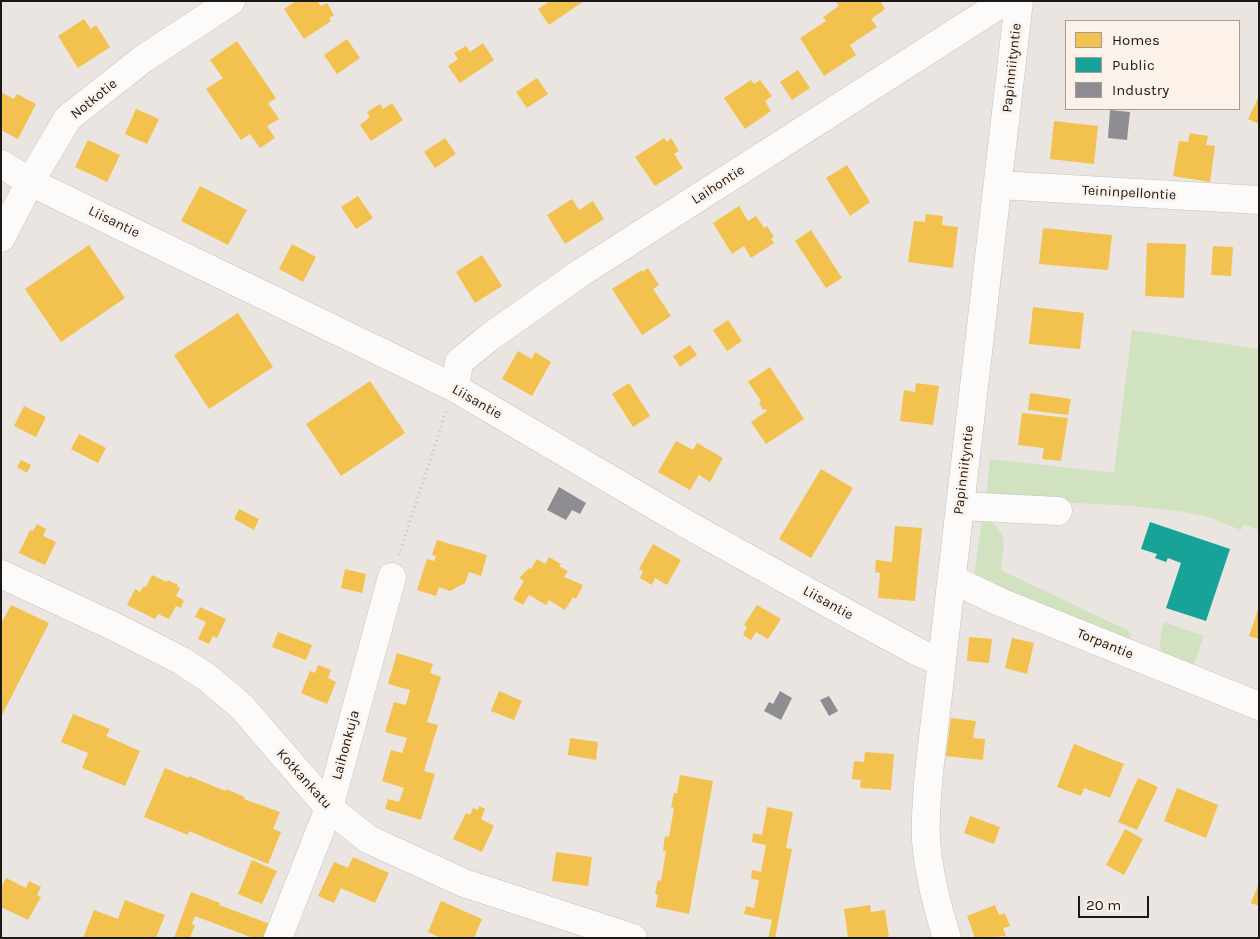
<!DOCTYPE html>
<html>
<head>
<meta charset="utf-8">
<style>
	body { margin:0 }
	#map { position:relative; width:1260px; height:939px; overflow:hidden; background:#ebe5e1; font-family:Karla,sans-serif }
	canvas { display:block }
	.frame { position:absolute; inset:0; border:2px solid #1c1815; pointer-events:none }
	.legend { position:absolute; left:1065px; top:20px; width:175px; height:90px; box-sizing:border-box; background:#fdf2ea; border:1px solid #a39b95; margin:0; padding:6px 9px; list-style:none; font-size:15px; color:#1c1815 }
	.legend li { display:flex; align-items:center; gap:10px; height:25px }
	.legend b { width:25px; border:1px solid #a39b95 }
	.scale { position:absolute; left:1078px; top:896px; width:71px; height:22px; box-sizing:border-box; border:2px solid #1c1815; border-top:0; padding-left:6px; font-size:15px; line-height:18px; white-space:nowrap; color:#1c1815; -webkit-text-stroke:4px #fdf2ea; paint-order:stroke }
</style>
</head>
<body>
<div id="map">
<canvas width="1260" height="939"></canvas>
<div class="frame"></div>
<ul class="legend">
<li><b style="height:14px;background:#f2c14e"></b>Homes</li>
<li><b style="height:14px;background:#17a398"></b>Public</li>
<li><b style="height:14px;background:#8d8d92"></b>Industry</li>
</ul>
<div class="scale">20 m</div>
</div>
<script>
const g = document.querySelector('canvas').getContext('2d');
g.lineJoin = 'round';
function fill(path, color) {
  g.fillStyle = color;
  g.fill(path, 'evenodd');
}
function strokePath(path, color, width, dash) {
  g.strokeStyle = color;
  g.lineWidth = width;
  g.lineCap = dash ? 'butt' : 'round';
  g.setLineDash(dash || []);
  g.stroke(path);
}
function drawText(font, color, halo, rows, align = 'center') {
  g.font = font + ' Karla,sans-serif';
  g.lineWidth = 5;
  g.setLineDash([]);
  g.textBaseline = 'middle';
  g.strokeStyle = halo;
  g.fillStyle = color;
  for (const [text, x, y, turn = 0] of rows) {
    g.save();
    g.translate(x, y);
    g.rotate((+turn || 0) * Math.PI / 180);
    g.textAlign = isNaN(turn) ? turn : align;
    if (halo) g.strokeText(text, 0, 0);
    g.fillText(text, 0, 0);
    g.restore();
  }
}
const green = new Path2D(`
	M1132 330 1259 349V530L1243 524 1241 530 1205 516 1185 512 1132 506 986 498 990 459 1114 473Z
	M988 519C1010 536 1003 545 1001 570L1129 631 1132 637 1126 640 973 582 982 521Z
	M1164 622 1204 636 1192 669C1163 657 1154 656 1164 622Z`);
const homes = new Path2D(`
	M296 1H317L321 6 327 3 334 15 329 18 331 21 304 39 284 9Z
	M550 1H584L549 25 538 9Z
	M836 1H880L885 9 871 19 877 27 850 45 856 55 824 76 800 38 826 21 823 17 839 6Z
	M84 19 91 29 96 25 110 47 78 68 58 36Z
	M347 39 360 58 337 74 324 55Z
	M237 41 276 98 268 103 279 119 267 126 275 138 260 148 250 134 241 140 206 89 223 78 210 60Z
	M483 43 494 60 460 83 448 66 458 59 454 53 466 46 470 52Z
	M798 70 810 88 792 100 780 82Z
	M537 78 548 94 527 108 516 92Z
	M751 80 754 84 760 80 772 96 765 101 771 111 745 129 724 98Z
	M1 92 14 99 17 94 36 104 18 139 1 130Z
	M1259 96V124L1248 119Z
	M392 103 403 120 371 141 360 125 370 117 367 112 380 104 383 109Z
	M136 109 159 119 147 144 125 134Z
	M1054 121 1098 126 1094 164 1050 159Z
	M1190 133 1208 136 1206 145 1215 146 1210 182 1173 176 1179 141 1188 142Z
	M445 138 456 154 435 168 424 152Z
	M664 138 667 142 671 138 679 151 674 154 683 168 655 186 635 157Z
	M88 140 120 155 107 182 75 167Z
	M847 165 870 202 850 216 826 178Z
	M200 186 247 210 228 245 181 221Z
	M358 196 373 218 356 229 341 207Z
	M572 199 579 210 593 201 604 219 565 244 547 215Z
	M739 206 748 221 756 216 764 228 767 226 774 237 771 239 774 243 751 258 744 246 732 254 713 223Z
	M926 214 943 216 942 225 958 227 953 268 908 262 914 221 925 222Z
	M1043 228 1112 235 1108 270 1039 264Z
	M811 230 842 278 826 288 795 241Z
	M1147 243 1186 244 1184 298 1145 296Z
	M292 244 316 257 303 282 279 269Z
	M89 245 125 298 61 342 25 289Z
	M1213 246 1233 247 1231 276 1211 275Z
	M482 255 502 286 475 303 456 272Z
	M648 268 659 285 653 289 671 316 642 335 612 289 642 270V272Z
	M1033 307 1084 313 1080 349 1029 344Z
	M238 313 273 367 209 409 174 355Z
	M728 320 742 341 727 351 713 330Z
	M690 345 697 355 680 367 673 356Z
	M518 351 532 359 535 352 551 362 532 396 502 379Z
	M770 367 804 419 766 444 751 422 767 411 766 409 763 410 759 403 761 401 748 382Z
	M370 381 405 433 341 476 306 424Z
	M629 383 650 416 633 427 612 394Z
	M916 383 939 386 933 425 900 421 904 390 915 392Z
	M1030 393 1071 399 1068 415 1028 410Z
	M24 406 46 417 36 437 14 426Z
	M1022 413 1068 418 1061 461 1042 459 1044 448 1018 445Z
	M79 434 106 448 98 463 71 449Z
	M676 441 693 450 697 443 723 458 710 482 699 475 690 490 658 472Z
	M21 460 31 465 27 473 17 467Z
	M821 469 853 488 811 558 779 539Z
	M239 509 259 519 254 530 234 519Z
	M37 524 46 529 43 536 56 542 45 565 19 553 30 530 33 531Z
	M895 526 922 528 915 601 878 598 880 573 875 572 876 560 892 562Z
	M437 540 487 555 481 576 469 572 465 583 450 591 439 587 436 596 417 590 427 559 434 561 436 556 432 555Z
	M653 544 681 560 667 585 655 578 652 585 640 578 643 571 639 569Z
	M549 557 561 564 559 566 568 571 564 577 583 585 576 599 573 597 565 610 549 600 546 605 529 595 523 605 513 599 524 581 519 578 529 568 531 569 537 559 545 564Z
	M345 569 366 574 362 593 341 588Z
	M152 575 167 582 168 580 178 585 177 587 180 588 176 596 184 600 181 608 176 606 169 619 158 614 155 619 127 605 135 589 140 592 144 586 146 587Z
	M11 605 49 623 1 717V624Z
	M757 605 781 619 768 639 756 632 751 640 743 635 747 627 744 625Z
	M200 607 226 619 217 638 213 636 209 644 198 639 206 622 195 617Z
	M1259 607V639L1249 636Z
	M278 632 312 645 306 660 272 647Z
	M969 637 992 639 989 663 967 661Z
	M1012 638 1034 643 1027 674 1005 668Z
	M397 653 433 664 430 673 441 677 427 722 438 725 424 771 435 774 421 820 385 809 388 799 399 802 404 788 382 781 391 750 402 753 407 738 385 732 394 702 406 705 410 690 388 684Z
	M318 665 331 670 328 678 336 682 327 704 301 693 310 671 315 673Z
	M499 691 522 701 514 720 491 711Z
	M73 714 110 729 106 736 140 751 125 786 82 768 88 753 61 742Z
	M951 718 976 721 973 738 985 739 983 760 946 756Z
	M570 738 598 742 596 760 568 755Z
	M1074 744 1124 764 1110 798 1084 788 1081 796 1057 787Z
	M865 752 894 754 891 790 860 788 861 780 852 779 854 761 864 762Z
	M165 768 189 778V776L225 791 226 789 245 797 244 799 280 812 273 829 281 832 268 864 189 831 188 835 144 817Z
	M680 775 713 781 689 914 656 907 658 895 655 894 658 880 661 881 666 851H663L665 836 669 837 674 808 671 807 674 793H677Z
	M1138 778 1158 787 1137 830 1118 822Z
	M1177 788 1218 805 1206 838 1164 821Z
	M479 806 485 809 481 819 494 826 482 852 453 839 466 813 470 815 473 808 478 810Z
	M767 807 793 812 786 848 792 849 775 938H768L772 920 744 914 746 906 754 908 759 880 751 879 752 870 761 872 766 845 752 842 753 833 762 835Z
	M970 816 1000 827 994 844 964 833Z
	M1125 829 1143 839 1124 875 1106 865Z
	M556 852 592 857 588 886 552 881Z
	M353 857 389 873 375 903 341 888 334 903 318 896 334 862 348 868Z
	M252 860 277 871 262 904 238 894Z
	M6 878 26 888 29 881 41 887 37 895 41 897 28 920 1 907V888Z
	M1259 883V906L1251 903Z
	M191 892 220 903 219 905 270 924 265 938H253L195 916 192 924 195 925 190 938H174Z
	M125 900 165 915 156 938H83L94 910 118 919Z
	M441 901 482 919 474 938H441L428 932Z
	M870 905 871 912 885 910 889 938H848L844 909Z
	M995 905 999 915 1005 913 1010 926 1003 928 1006 936 975 938 967 916Z`);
const public = new Path2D(`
	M1150 522 1230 549 1206 621 1166 608 1181 563 1168 558 1166 562 1155 558 1157 554 1141 549Z`);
const industry = new Path2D(`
	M1110 110 1130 112 1127 140 1108 138Z
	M559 487 586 503 580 514 572 510 566 520 547 510Z
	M780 691 792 698 781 720 764 711 769 702 773 704Z
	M829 696 838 711 829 716 820 700Z`);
const path = new Path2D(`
	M399 555 446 411`);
const minor = new Path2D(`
	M1 164 30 182 455 388 688 525 857 619 920 653 941 662
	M999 185 1259 200
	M1 238 30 182 68 118 143 59 231 1
	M455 388 459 362 491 336 582 272 1005 1
	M960 506 1058 511
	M1 574 115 627 182 661 209 679 242 707 329 808 368 839 464 883 633 938
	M952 579 1000 602 1259 706
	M278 938 329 808 392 577
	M947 938C937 906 928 872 926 839 925 817 927 794 929 772L1019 1`);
const streetNames = [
	["Papinniityntie",1012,68,-84],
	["Notkotie",94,99,-39],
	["Laihontie",718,185,-33],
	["Teininpellontie",1129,193,3],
	["Liisantie",114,222,26],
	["Liisantie",477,402,30],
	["Papinniityntie",964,470,-83],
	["Liisantie",828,603,29],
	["Torpantie",1105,644,22],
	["Laihonkuja",346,745,-75],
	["Kotkankatu",304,779,48]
];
fill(green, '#d1e2c0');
fill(homes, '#f2c14e');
fill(public, '#17a398');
fill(industry, '#8d8d92');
strokePath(minor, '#c6c1be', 29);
strokePath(path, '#c6c4c3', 3, [1, 4]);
strokePath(minor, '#fcfbfa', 28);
drawText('14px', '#1c1815', '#fdf2ea', streetNames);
</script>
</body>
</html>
